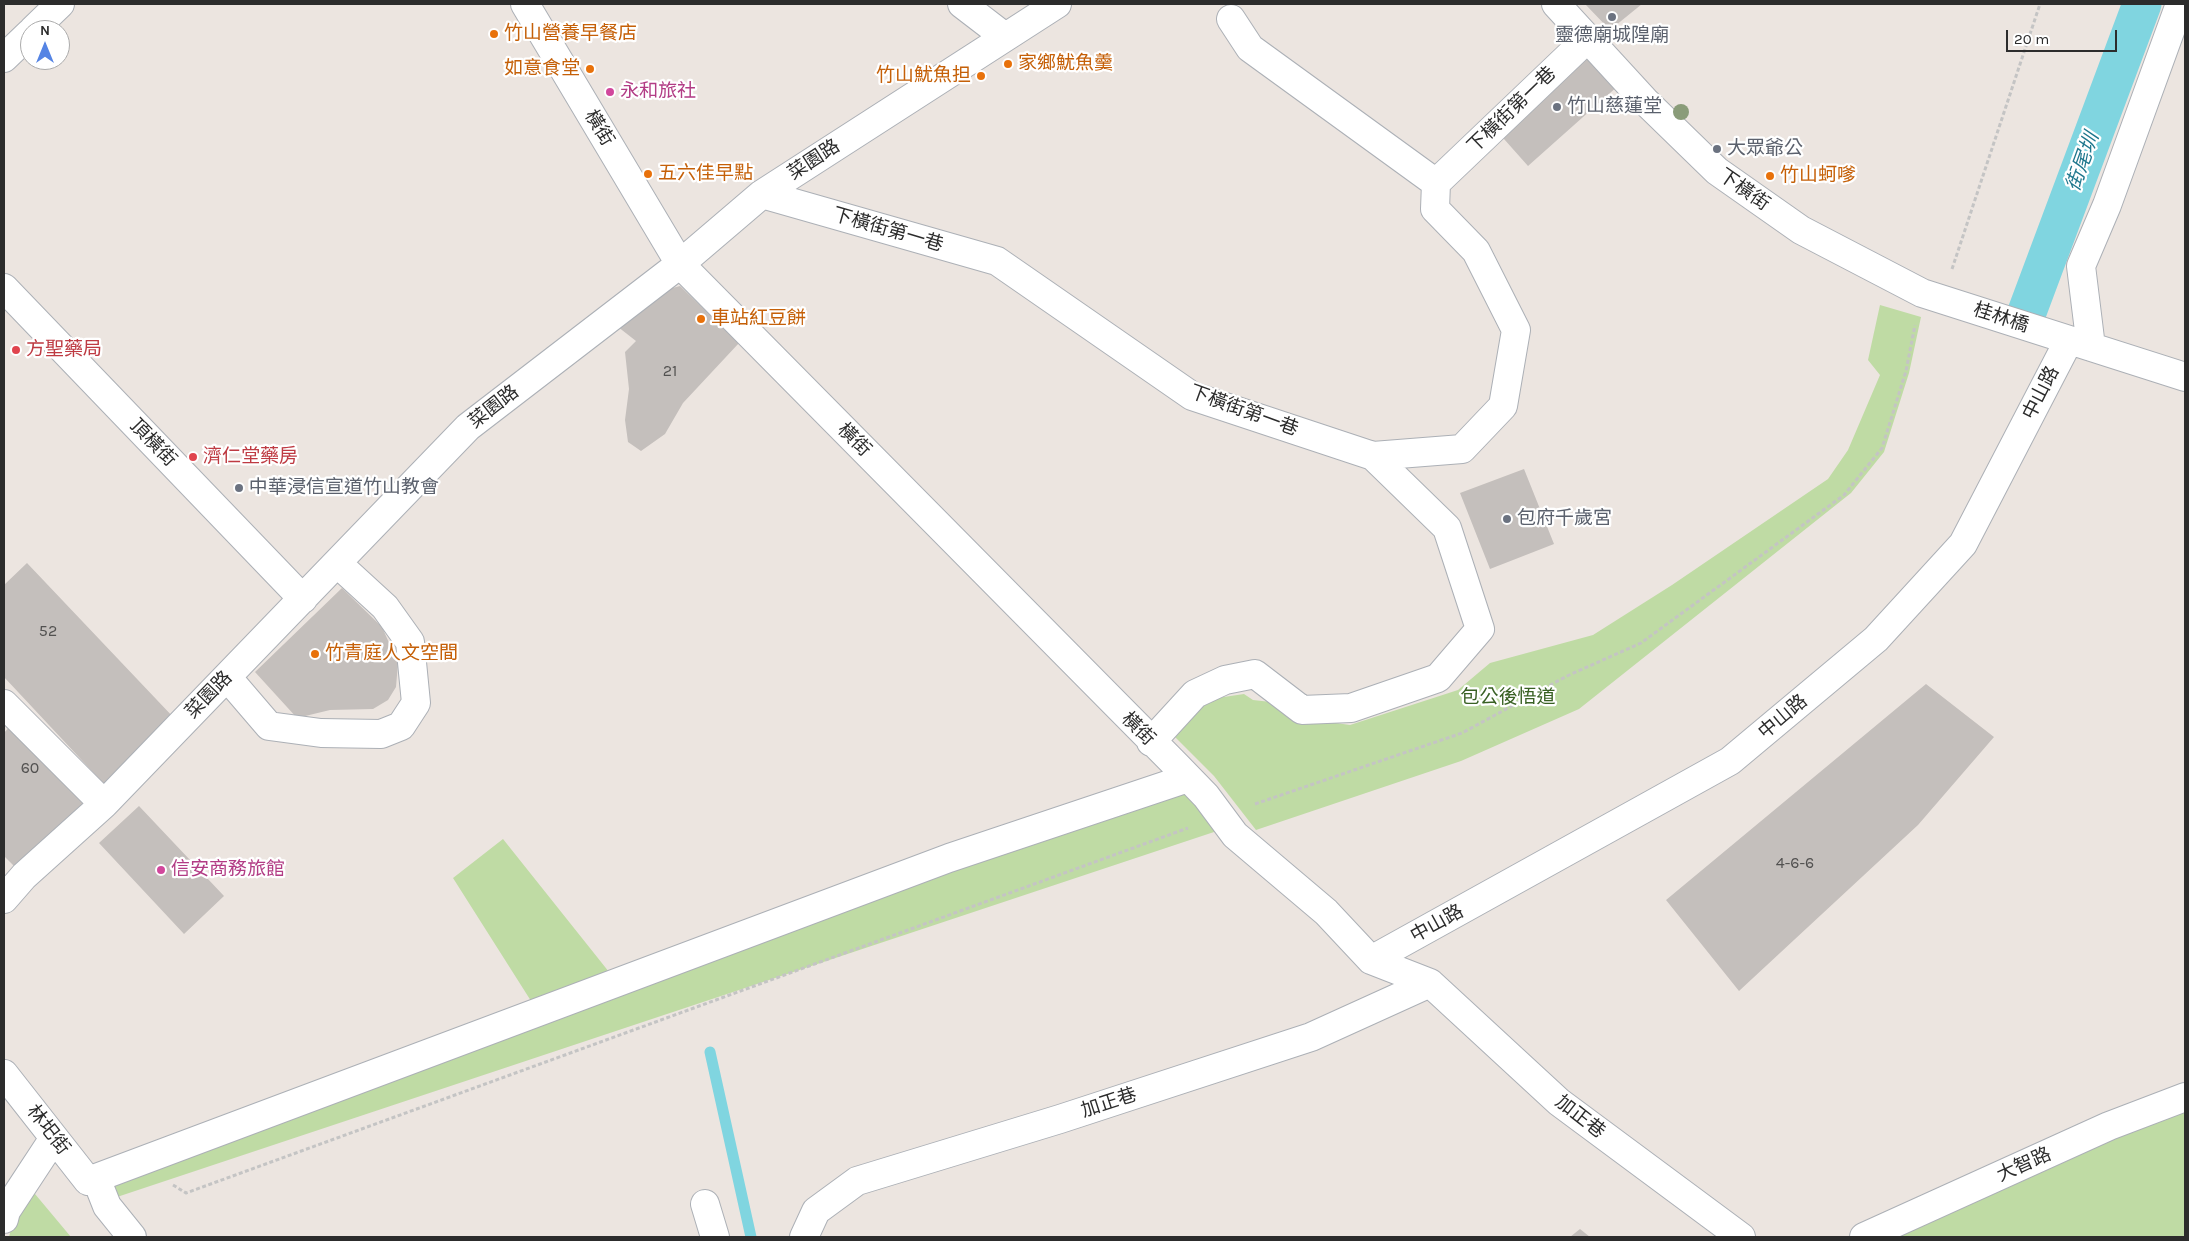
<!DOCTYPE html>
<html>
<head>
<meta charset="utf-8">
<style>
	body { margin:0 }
	#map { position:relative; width:2189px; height:1241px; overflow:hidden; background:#ece5e0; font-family:Karla,sans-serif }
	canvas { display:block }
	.frame { position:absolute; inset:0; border:5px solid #2c2c2c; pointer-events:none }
	.north { position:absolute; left:20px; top:20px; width:50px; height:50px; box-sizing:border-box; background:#fff; border:1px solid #ababab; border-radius:50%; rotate:0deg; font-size:14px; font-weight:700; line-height:20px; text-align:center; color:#2c2c2c }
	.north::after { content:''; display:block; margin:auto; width:18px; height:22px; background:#5584e4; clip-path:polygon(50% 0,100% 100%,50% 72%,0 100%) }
	.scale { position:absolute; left:2006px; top:30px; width:111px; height:22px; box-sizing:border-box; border:2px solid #2c2c2c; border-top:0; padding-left:6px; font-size:15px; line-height:18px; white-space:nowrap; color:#2c2c2c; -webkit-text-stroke:4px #fff; paint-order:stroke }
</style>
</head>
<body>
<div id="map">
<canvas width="2189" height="1241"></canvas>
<div class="frame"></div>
<div class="north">N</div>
<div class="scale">20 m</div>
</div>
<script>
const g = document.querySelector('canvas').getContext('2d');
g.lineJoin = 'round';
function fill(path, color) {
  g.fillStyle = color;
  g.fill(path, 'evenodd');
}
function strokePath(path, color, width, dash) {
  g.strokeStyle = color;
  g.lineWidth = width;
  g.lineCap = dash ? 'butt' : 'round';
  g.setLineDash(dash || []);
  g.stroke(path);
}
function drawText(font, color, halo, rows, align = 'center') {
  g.font = font + ' Karla,"Noto Sans TC",sans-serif';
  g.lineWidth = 4.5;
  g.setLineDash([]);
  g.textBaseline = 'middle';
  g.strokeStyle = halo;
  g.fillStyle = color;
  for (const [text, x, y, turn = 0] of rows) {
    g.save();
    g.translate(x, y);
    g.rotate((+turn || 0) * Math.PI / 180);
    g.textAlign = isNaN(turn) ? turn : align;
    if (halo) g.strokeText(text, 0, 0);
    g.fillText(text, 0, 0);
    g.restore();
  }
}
const green = new Path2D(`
	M1880 305 1921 317 1909 373 1884 452 1851 493 1579 709 1461 761 1256 830 1214 776 1174 736 1197 701 1244 694 1253 700 1271 702 1315 720 1350 725 1458 690 1490 663 1593 635 1672 585 1828 479 1848 450 1880 375 1868 360Z
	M1185 785 1223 829 111 1199 103 1182Z
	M503 839 617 982 538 1012 453 878Z
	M2185 1097V1237H1864Z
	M30 1188 71 1237H9L14 1216Z`);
const stream = new Path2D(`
	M710 1052 751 1237`);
const canal = new Path2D(`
	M2024 320 2142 4`);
const building = new Path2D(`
	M1585 4H1642L1610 30Z
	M1585 49 1619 85 1528 166 1496 130Z
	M680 286 739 343 683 403 665 434 641 451 628 442 625 420 629 389 625 352 636 341 613 323 665 290Z
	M1524 469 1554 544 1490 569 1460 493Z
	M27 563 175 719 105 785 4 677V585Z
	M342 588 382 627 398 663 396 687 388 700 373 709 330 710 297 718 255 672Z
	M1926 684 1994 737 1918 825 1739 991 1666 900Z
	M11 725 94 803 24 876 4 856V733Z
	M139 806 224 896 184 934 99 843Z
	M1580 1229 1590 1237H1570Z`);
const path = new Path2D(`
	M1952 269 2040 4
	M1255 804 1462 733 1567 676 1641 643 1844 495 1882 448 1906 371 1915 325
	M173 1185 186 1193 1188 828`);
const minor = new Path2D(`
	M525 4 680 264 1176 765 1206 796 1235 835 1326 912 1371 960 1430 983 1559 1102 1741 1237
	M962 4 1005 37
	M1556 4 1645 101 1717 171 1801 230 1922 293 2185 377
	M1231 19 1250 48 1436 183
	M33 30 60 4
	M4 58 30 33
	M762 194 997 261 1192 396 1373 456 1462 449 1503 406 1516 330 1476 251 1435 209 1436 183 1588 38
	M4 288 303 599
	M2091 347 2081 266 2107 205 2180 4
	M227 677 269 726 321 733 381 734 401 726 416 703 410 642 385 607 337 563
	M4 704 104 804
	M1151 742 1195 694 1225 680 1255 674 1302 710 1351 708 1438 678 1480 629 1447 528 1373 456
	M4 899 24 876 104 804 468 427 680 264 762 194 1057 4
	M1371 960 1730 761 1876 639 1963 544 2069 340
	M4 1074 88 1181 949 858 1188 778
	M96 1178 107 1206 132 1237
	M705 1204 715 1237
	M4 1219 6 1211 54 1138
	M804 1237 816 1211 857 1181 1060 1119 1311 1037 1430 983
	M1864 1237 2109 1126 2185 1097`);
const trees = [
	[1681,112]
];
const markers = [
	[1612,17,5,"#6b7280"],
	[494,34,5,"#e8710a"],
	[1008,64,5,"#e8710a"],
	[590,69,5,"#e8710a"],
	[981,76,5,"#e8710a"],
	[610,92,5,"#d1479c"],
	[1557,107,5,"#6b7280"],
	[1717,149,5,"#6b7280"],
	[648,174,5,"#e8710a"],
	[1770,176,5,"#e8710a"],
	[701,319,5,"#e8710a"],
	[16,350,5,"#e0444e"],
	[193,457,5,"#e0444e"],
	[239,488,5,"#6b7280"],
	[1507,519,5,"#6b7280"],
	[315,654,5,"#e8710a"],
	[161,870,5,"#d1479c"]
];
const numberNames = [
	["21",670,371],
	["52",48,631],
	["60",30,768],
	["4-6-6",1795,863]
];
const foodNames = [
	["竹山營養早餐店",504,34],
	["家鄉魷魚羹",1018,64],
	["如意食堂",580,69,"right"],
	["竹山魷魚担",971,76,"right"],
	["五六佳早點",658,174],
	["竹山蚵嗲",1780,176],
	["車站紅豆餅",711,319],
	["竹青庭人文空間",325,654]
];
const worshipNames = [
	["靈德廟城隍廟",1612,36,"center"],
	["竹山慈蓮堂",1567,107],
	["大眾爺公",1727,149],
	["中華浸信宣道竹山教會",249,488],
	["包府千歲宮",1517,519]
];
const hotelNames = [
	["永和旅社",620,92],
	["信安商務旅館",171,870]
];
const streetNames = [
	["下橫街第一巷",1512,110,-44],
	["橫街",599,128,59],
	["菜園路",814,160,-33],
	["下橫街",1744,190,35],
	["下橫街第一巷",888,230,16],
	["桂林橋",2001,318,18],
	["中山路",2041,393,-63],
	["菜園路",494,407,-38],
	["下橫街第一巷",1244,411,20],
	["橫街",854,440,45],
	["頂橫街",153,443,46],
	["菜園路",209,695,-46],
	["中山路",1783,717,-40],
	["橫街",1138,729,45],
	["中山路",1437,924,-29],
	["加正巷",1109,1103,-18],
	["加正巷",1580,1117,38],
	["林圯街",48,1130,52],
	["大智路",2024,1165,-24]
];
const healthNames = [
	["方聖藥局",26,350],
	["濟仁堂藥房",203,457]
];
const parkNames = [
	["包公後悟道",1508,698]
];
const waterNames = [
	["街尾圳",2083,162,-70]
];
fill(green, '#bfdba4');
strokePath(stream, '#80d5e0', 11);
strokePath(canal, '#80d5e0', 39);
fill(building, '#c4bfbc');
strokePath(minor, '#acb0b6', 30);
strokePath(path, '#c4c4c4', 3, [4, 2.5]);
strokePath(minor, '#fff', 28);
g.fillStyle = '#8a9c79';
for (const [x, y] of trees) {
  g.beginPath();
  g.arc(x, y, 8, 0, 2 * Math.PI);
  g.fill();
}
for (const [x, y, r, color] of markers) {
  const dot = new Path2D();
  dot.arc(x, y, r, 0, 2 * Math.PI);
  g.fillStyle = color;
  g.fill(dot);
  strokePath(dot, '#fff', 2);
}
drawText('16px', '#525150', null, numberNames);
drawText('19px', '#c56008', '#fff', foodNames, 'left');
drawText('19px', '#5b616d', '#fff', worshipNames, 'left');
drawText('19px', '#b23c85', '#fff', hotelNames, 'left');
drawText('19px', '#2c2c2c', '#fff', streetNames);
drawText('19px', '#be3a42', '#fff', healthNames, 'left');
drawText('19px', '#396124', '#fff', parkNames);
drawText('italic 20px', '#1f778d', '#fff', waterNames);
</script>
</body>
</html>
